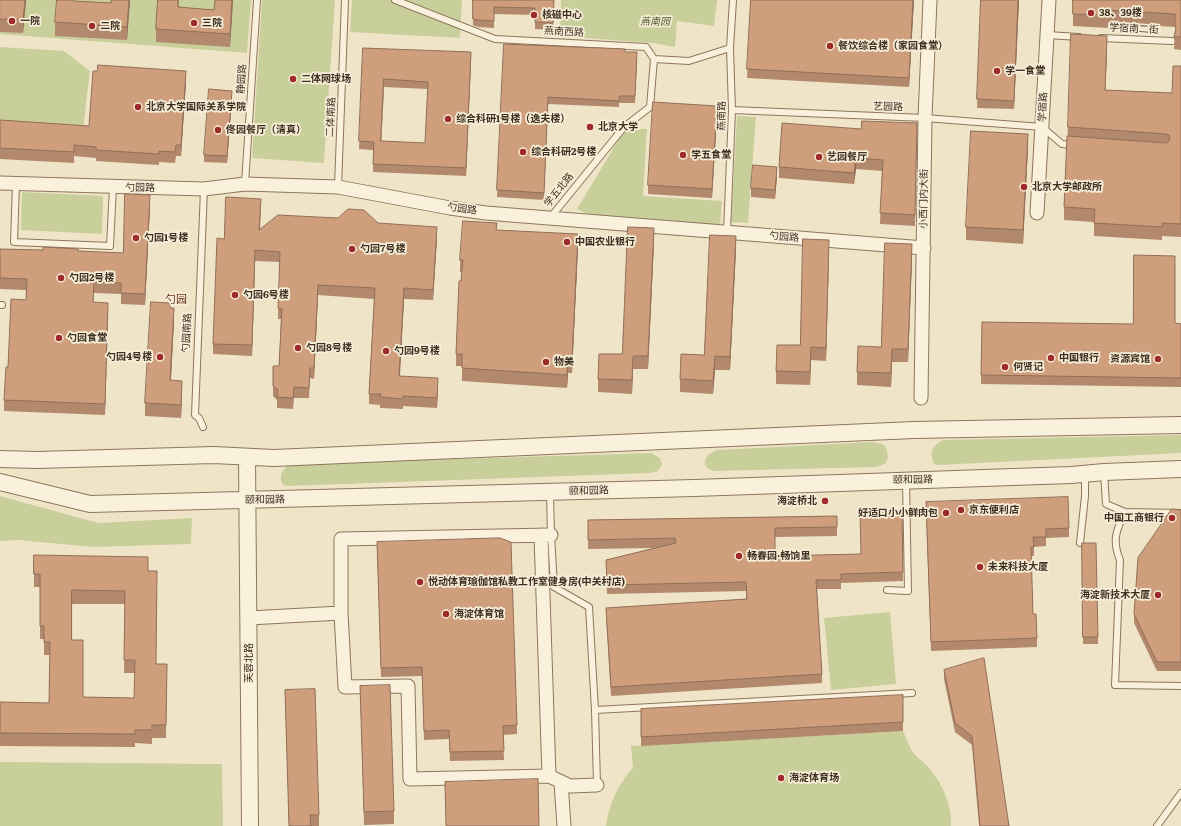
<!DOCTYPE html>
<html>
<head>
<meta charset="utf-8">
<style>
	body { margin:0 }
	canvas { display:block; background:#f0e4c8 }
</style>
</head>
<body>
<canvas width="1181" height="826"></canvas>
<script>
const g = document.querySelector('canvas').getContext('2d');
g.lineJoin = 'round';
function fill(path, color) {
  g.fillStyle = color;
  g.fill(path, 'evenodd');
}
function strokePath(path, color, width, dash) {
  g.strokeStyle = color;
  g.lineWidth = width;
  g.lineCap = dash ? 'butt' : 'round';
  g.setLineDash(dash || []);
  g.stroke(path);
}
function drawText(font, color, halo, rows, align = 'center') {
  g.font = font + ' Literata,"Noto Sans SC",serif';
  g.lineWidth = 3.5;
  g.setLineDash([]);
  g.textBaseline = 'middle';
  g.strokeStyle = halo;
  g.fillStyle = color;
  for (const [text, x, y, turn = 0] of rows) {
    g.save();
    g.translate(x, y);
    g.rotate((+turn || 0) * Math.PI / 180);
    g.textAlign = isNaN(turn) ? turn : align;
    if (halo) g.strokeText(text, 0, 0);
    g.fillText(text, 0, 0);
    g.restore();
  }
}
const green = new Path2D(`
	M0 0H251L247 53 0 34Z
	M262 0H335L324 163 252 158Z
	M352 0H462L460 38 350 32Z
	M561 0H717L714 26 677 21 675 47 653 43 560 36Z
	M0 47 64 51 90 71 83 129 0 123Z
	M737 116 756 117 748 223 731 222Z
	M625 129H647L643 196 722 201 720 226 591 216 577 209Z
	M22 192 103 196 102 234 21 230Z
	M1181 435V453L938 465 934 464C929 452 932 446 943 440Z
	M872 442 882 444 886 447 888 456 886 463 877 467 713 471C698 465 706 454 717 450Z
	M651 453 660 458 662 465 658 471 650 473 288 486 283 485 281 480V474L287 466 295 464Z
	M0 496 98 523 192 518 191 544 93 547 18 540 0 541Z
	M890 612 896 684 831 690 824 618Z
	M903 731C907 740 910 749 916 756 921 760 926 764 930 769 943 785 952 805 951 826H606C609 804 618 784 633 768L631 746Z
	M0 762 222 764 223 826H0Z`);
const service = new Path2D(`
	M395 0 495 39 646 47 654 59 689 61 730 48
	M1047 35 1079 37
	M1101 38 1172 41
	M732 110 925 118 1042 127 1062 144 1074 145
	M16 184 14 242 110 246 113 187
	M245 184 257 0
	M338 187 345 0
	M550 218 624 127 650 107 654 59
	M727 232 732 110 730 48 733 0
	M0 305H2
	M203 427 199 418 195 415 204 189
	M1104 472 1106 504 1125 512 1181 513
	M550 492 551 535 554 587 589 607 595 710 597 785
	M1125 512C1116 530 1112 541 1120 560L1115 685 1181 686
	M1080 543 1085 496V474
	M887 590 908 591 906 482
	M595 710 912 693
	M1157 826 1181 793`);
const minor = new Path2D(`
	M0 183 204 189 245 184 338 187 450 208 486 213 924 248
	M1037 213 1049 0
	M921 398 925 118 930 0
	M541 535 549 776
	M341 613V539L551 535
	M249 618 341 613 345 687 408 686 410 779 549 776 570 786 597 785
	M561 782 564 826`);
const tertiary = new Path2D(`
	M247 457 250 826
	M0 459 37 460 214 455 274 458 914 430 1181 425
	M0 482 90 504 694 488 1071 475 1104 472 1181 469`);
const wall = new Path2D(`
	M0 0H26L23 33 0 32Z
	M130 0 127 40 55 36V22L75 1 111 3Z
	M158 0H179V7L214 10 215 0H233L230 47 156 42V29Z
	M473 0H554L553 30 535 29V15L494 14V28L478 27 473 25Z
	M751 0H914L909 87 747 78Z
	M977 0H1019L1014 109 977 108 981 0Z
	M1181 0V50L1174 49 1175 27 1108 23V28L1073 26V14Z
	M504 44 637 59 635 103H619V107L548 104 544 200 497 197Z
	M363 48 471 60 466 176 373 172V150L359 149ZM384 87 428 89 425 143 381 141Z
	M1107 49 1105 90 1172 93 1181 66V237L1162 236V240L1094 236V222L1064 220V207L1068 127Z
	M186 82 181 156H176L175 163 159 162V165L96 161V158L74 156V163L0 159V120L89 126Z
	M232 98 227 163 204 162V155Z
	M717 115 712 198 648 194V185Z
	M917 123 915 226 880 224 882 171 856 169 854 184 779 178V167L861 129Z
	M1028 147 1023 244 966 240V227Z
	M777 176 775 199 751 197V188Z
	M150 206 145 305 121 304V294L94 293 93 302 108 314 105 415 4 411V400L8 367 26 300V290L0 289V249L123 253Z
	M261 209 260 230 378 223 437 237 433 300 404 299 400 376 438 388 437 408 403 406V409L380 408V405L369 404V394L374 299 318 295 314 379 310 378 309 398H294L293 409 277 408V400L273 396V386L279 366 281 319H278V308L280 262 255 261 252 356 213 354V344L224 239Z
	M497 230 578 247 572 373H568L567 388 462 381V366H456V354L462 272H460V260Z
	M654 242 648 369H633L632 394 598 392V379L622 354Z
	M736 249 730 370H715L713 394 680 392V379L704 355Z
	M829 253 826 361 811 360 810 385 776 384V371L800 345Z
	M912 257 908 362H892L891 387 857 385V372L881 347Z
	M170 308 174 321 171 380 182 394 181 418 145 416V403Z
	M982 322 1133 324H1181V387L981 384Z
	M902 510 903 581 841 583V589H817L822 674V683L611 696 606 617V608L746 599V591L607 594 606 560 654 548 588 549V520L837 516V536L775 537V556L861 554Z
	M1181 510V671H1157L1134 623V614Z
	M926 511 1069 528V537L1046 538V546L1034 547V556H1031L1033 614 1037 638V647L931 651Z
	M377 542 517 725V734L503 735 504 760 450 761 449 739 424 740 422 676 381 677Z
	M1082 543 1098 637V644H1083Z
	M34 555 148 571 156 664H167L166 738H152V744L135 743V747L0 746V702L49 703 50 655H44V639H40V587H34ZM72 604H125L124 673H135L134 698 83 697 72 640Z
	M944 670 1009 826H979L972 745 955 732 944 679Z
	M360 686 394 811V824L364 825Z
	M285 690 319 815V826H289Z
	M903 695V731L641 746V709Z`);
const shadedWall = new Path2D(`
	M25 0H26L23 33V20Z
	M129 0H130L127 40V27Z
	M232 0H233L230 47V34Z
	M913 0H914L909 87V78Z
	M1018 0H1019L1014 109V101Z
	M1107 36V49L1105 103V90Z
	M471 52V60L466 176V168Z
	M186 71V82L181 156V145Z
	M384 79V87L381 149V141Z
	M232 91V98L227 163V156Z
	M717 106V115L712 198V189Z
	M1028 134V147L1023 244V230Z
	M856 158V169L854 184V173Z
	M777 167V176L775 199V190Z
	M150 195V206L145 305V294Z
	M437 227V237L433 300V290Z
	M654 228V242L648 369V356Z
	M578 234V247L572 373V360Z
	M736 236V249L730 370V357Z
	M829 240V253L826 361V348Z
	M912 244V257L908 362V349Z
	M255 250V261L252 356V345Z
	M318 285V295L314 379V368Z
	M404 288V299L399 386V376Z
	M108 303V314L105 415V404Z
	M174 308V321L170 393V380Z
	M811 347V360L810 385V372Z
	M892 349V362L891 387V373Z
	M633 356V369L632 394V380Z
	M715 356V370L713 394V381Z
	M568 360V373L567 388V375Z
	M438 378V388L437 408V398Z
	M182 381V394L181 418V405Z`);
const building = new Path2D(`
	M0 0H25L23 20 0 19Z
	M57 0H74V1L111 3V0H129L127 27 55 22Z
	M158 0H178V7L214 10 215 0H232L230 34 156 29Z
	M473 0H554L553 23 535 22V8L494 7V21L478 20 473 19Z
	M751 0H913L909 78 747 69Z
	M981 0H1018L1014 101 977 99Z
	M1073 0H1181V37H1174L1176 29 1175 25V14L1108 10V15L1073 14Z
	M1071 34 1107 36 1105 90 1172 93 1173 66H1181V224L1162 223V227L1094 223 1095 209 1064 207 1067 136 1166 143 1169 141 1170 138 1169 135 1166 134 1068 127Z
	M504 44 625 49V52H637L635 96H619V101L548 97 544 193 497 190Z
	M363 48 471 52 466 168 373 164 374 142 359 141ZM384 79 428 82 425 143 381 141Z
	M98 65 186 71 181 145H176L175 152 159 151V154L96 150V147L74 145V152L0 148V120L89 126 93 71H97Z
	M209 89 232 91 227 156 204 155Z
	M653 102 717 106 712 189 648 185Z
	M862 121 917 123 915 215 880 213 883 160 856 158 854 173 779 167 782 123 861 129Z
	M971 131 1028 134 1023 230 966 227Z
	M753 165 777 167 775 190 751 188Z
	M125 194 150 195 145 294 121 293V283L94 282 93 302 108 303 105 404 4 400 6 367H8L11 299 26 300 27 279 0 278V249L43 250V247L78 249V251L123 253Z
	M226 197 261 199 259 230 278 215 338 218 348 209 364 210 378 223 437 227 433 290 404 288 399 376 438 378 437 398 403 396V399L380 397 381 394H369L375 288 318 285 314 368H310L309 388 294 387 293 398 277 397 278 390 273 386V366H279L282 309 278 308 280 252 255 250 252 345 213 344 217 238 224 239Z
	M463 221 497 223 496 230 578 234 572 360H568L567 375 462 368V354H456L459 281H461L463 260H460Z
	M628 227 654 228 648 356H633L632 380 598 379 599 354H622Z
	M710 235 736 236 730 357 715 356 713 381 680 379 681 354 704 355Z
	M803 239 829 240 826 348 811 347 810 372 776 371 777 345H800Z
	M885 243 912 244 908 349H892L891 373 857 372 858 346 881 347Z
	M1134 255 1175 256V323L1181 324V378L981 375 982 322 1133 324Z
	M151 302 170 303V308H174L170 380 182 381 181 405 145 403Z
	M1068 497 1069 528 1046 529V537H1033L1034 547H1031L1033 614H1036L1037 638 931 642 926 502Z
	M1172 509 1181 510V662H1157L1134 614 1138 558Z
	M902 510 903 572 841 574V580H816L822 674 611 687 606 608 747 599 746 582 607 585 606 560 676 543 675 538 588 540V520L837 516V527L775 528V556L861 554 860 511Z
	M500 538 511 542 517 725 503 726 504 751 450 752 449 730 424 731 422 667 381 668 377 542Z
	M1082 543H1096L1098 637H1083Z
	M34 555 148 557V571H157L156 664H167L166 725H152V730H135V734L0 733V702L49 703 50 642H44V626H40V574H34ZM72 590 125 591 124 660H135L134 698 83 697V640H72Z
	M984 658 1009 826H980L972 736 955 723 944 670Z
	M390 685 394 811 364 812 360 686Z
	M315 689 319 815H310L311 826H289L285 690Z
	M903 695V722L641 737V709Z
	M538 779 539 826H446L445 782Z`);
const markers = [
	[1091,13,4,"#9e2a2b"],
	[534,15,4,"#9e2a2b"],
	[12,21,4,"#9e2a2b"],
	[194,23,4,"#9e2a2b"],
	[92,26,4,"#9e2a2b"],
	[830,46,4,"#9e2a2b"],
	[997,71,4,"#9e2a2b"],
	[293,79,4,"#9e2a2b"],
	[138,107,4,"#9e2a2b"],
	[448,119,4,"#9e2a2b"],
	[590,127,4,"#9e2a2b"],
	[218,130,4,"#9e2a2b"],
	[523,152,4,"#9e2a2b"],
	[683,155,4,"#9e2a2b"],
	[819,157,4,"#9e2a2b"],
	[1024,187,4,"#9e2a2b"],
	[136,238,4,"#9e2a2b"],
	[567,242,4,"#9e2a2b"],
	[352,249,4,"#9e2a2b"],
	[61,278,4,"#9e2a2b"],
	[235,295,4,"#9e2a2b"],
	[59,338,4,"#9e2a2b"],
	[298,348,4,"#9e2a2b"],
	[386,351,4,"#9e2a2b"],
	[160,357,4,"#9e2a2b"],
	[1051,358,4,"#9e2a2b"],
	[1158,359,4,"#9e2a2b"],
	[546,362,4,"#9e2a2b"],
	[1005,367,4,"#9e2a2b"],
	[825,501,4,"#9e2a2b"],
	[961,510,4,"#9e2a2b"],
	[946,513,4,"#9e2a2b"],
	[1172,518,4,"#9e2a2b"],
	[739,556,4,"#9e2a2b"],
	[980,567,4,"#9e2a2b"],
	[420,582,4,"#9e2a2b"],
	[1158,595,4,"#9e2a2b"],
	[446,614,4,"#9e2a2b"],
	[781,778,4,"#9e2a2b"]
];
const poiNames = [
	["38、39楼",1099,13],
	["核磁中心",542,15],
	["一院",20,21],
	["三院",202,23],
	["二院",100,26],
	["餐饮综合楼（家园食堂）",838,46],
	["学一食堂",1005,71],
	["二体网球场",301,79],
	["北京大学国际关系学院",146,107],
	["综合科研1号楼（逸夫楼）",456,119],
	["北京大学",598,127],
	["佟园餐厅（清真）",226,130],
	["综合科研2号楼",531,152],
	["学五食堂",691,155],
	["艺园餐厅",827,157],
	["北京大学邮政所",1032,187],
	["勺园1号楼",144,238],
	["中国农业银行",575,242],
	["勺园7号楼",360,249],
	["勺园2号楼",69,278],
	["勺园6号楼",243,295],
	["勺园食堂",67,338],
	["勺园8号楼",306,348],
	["勺园9号楼",394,351],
	["勺园4号楼",152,357,"right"],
	["中国银行",1059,358],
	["资源宾馆",1150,359,"right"],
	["物美",554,362],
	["何贤记",1013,367],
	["海淀桥北",817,501,"right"],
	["京东便利店",969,510],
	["好适口小小鲜肉包",938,513,"right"],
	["中国工商银行",1164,518,"right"],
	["畅春园·畅饷里",747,556],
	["未来科技大厦",988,567],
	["悦动体育瑜伽馆私教工作室健身房(中关村店)",428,582],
	["海淀新技术大厦",1150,595,"right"],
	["海淀体育馆",454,614],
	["海淀体育场",789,778]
];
const parkNames = [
	["燕南园",655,22]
];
const streetNames = [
	["学宿南二街",1134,29,3],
	["燕南西路",564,32,3],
	["静园路",242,79,-86],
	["艺园路",888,107,2],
	["学宿路",1043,107,-87],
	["燕南路",722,116,-89],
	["二体南路",331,117,-87],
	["勺园路",140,188,1],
	["学五北路",559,190,-51],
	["小西门内大街",924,199,-89],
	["勺园路",462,209,8],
	["勺园路",784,237,5],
	["勺园南路",187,333,-87],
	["颐和园路",913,480,-1],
	["颐和园路",589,491,-2],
	["颐和园路",265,500,-1],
	["芙蓉北路",249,663,-90]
];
const neighbourhoodNames = [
	["勺园",176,300]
];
fill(green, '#c9cf9b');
strokePath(service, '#8d765c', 8);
strokePath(minor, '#8d765c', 15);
strokePath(tertiary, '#8d765c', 18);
strokePath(service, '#faf1dc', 6);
strokePath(minor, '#faf1dc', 13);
strokePath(tertiary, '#faf1dc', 16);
fill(wall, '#b2896c');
fill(shadedWall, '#916f58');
fill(building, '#cf9f7d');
strokePath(building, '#916f58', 1);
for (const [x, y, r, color] of markers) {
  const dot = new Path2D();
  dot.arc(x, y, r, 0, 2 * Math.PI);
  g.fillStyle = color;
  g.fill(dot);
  strokePath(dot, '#f7eed8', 1.5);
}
drawText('bold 10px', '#3d2e20', '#f7eed8', poiNames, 'left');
drawText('italic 10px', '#4d5a26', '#f7eed8', parkNames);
drawText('10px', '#3d2e20', '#f7eed8', streetNames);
drawText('11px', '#6b2e1e', '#f7eed8', neighbourhoodNames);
</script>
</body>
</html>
